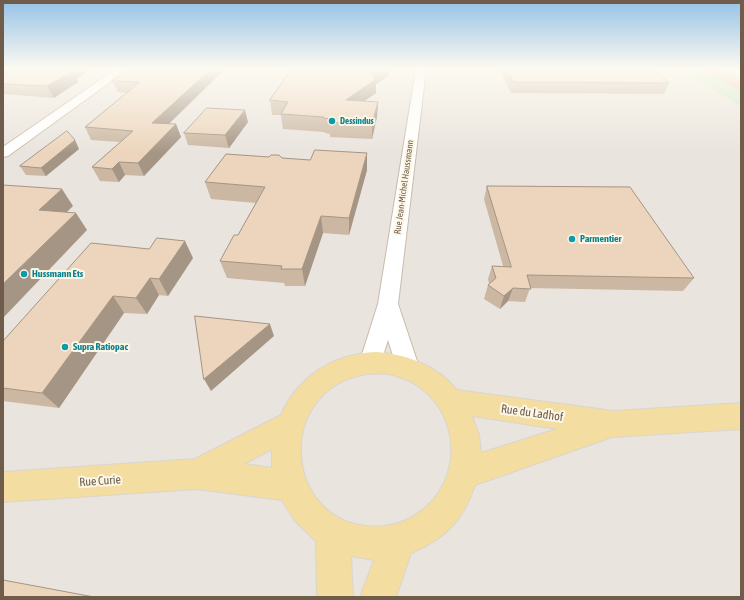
<!DOCTYPE html>
<html>
<head>
<meta charset="utf-8">
<style>
	body { margin:0 }
	#map { position:relative; width:744px; height:600px; overflow:hidden; background:#faf3e2; font-family:"Asap Condensed",sans-serif }
	canvas { display:block }
	.frame { position:absolute; inset:0; border:4px solid #6f5c4b; pointer-events:none }
</style>
</head>
<body>
<div id="map">
<canvas width="744" height="600"></canvas>
<div class="frame"></div>
</div>
<script>
const g = document.querySelector('canvas').getContext('2d');
g.lineJoin = 'round';
function fill(path, color) {
  g.fillStyle = color;
  g.fill(path, 'evenodd');
}
function strokePath(path, color, width, dash) {
  g.strokeStyle = color;
  g.lineWidth = width;
  g.lineCap = dash ? 'butt' : 'round';
  g.setLineDash(dash || []);
  g.stroke(path);
}
function drawText(font, color, halo, rows, align = 'center') {
  g.font = font + ' "Asap Condensed",sans-serif';
  g.lineWidth = 4;
  g.setLineDash([]);
  g.textBaseline = 'middle';
  g.strokeStyle = halo;
  g.fillStyle = color;
  for (const [text, x, y, turn = 0] of rows) {
    g.save();
    g.translate(x, y);
    g.rotate((+turn || 0) * Math.PI / 180);
    g.textAlign = isNaN(turn) ? turn : align;
    if (halo) g.strokeText(text, 0, 0);
    g.fillText(text, 0, 0);
    g.restore();
  }
}
const industrial = new Path2D(`
	M3 69H680L741 107V597H3Z`);
const green = new Path2D(`
	M680 69H741V107Z`);
const minor = new Path2D(`
	M116 69H128L8 156 3 157V147Z
	M416 69H426L398 304 420 370 416 377 408 380 400 377 388 340 378 371 370 374 362 371 359 364 378 304Z`);
const major = new Path2D(`
	M376 352C406 354 438 366 457 390L614 411 741 403V429L612 437 475 485C463 521 445 539 411 553L396 597H360L374 560 351 556 353 597H317L316 541 295 521 282 500 197 489 3 502V472L195 459 281 415C298 376 334 354 376 352ZM367 374C378 373 390 373 400 377 456 396 469 470 425 508 413 518 401 524 385 526 284 536 269 389 367 374ZM472 416 557 429 481 453 479 435ZM272 449V468L244 464Z`);
const highway = new Path2D(`
	M704 69H717L741 82V91L705 71Z`);
const wall = new Path2D(`
	M3 69H91L77 79 78 82 54 98 3 94Z
	M129 69H225L169 124H176L181 137 144 176 125 175 119 182 100 181 92 167 120 142 91 140 85 127 127 93 118 92 112 81Z
	M292 69H389L388 76 376 84V93L364 101 378 102 377 117 372 139 330 137V134L325 133 324 132 283 129 281 115H272L270 100Z
	M499 69H653L669 83 664 94 511 93Z
	M248 122 229 148 188 145 184 133Z
	M79 149 46 176 26 175 20 166Z
	M282 158 367 170 349 235 323 233 305 286H285L284 283 227 278 220 261 238 235 256 203 211 199 205 182Z
	M487 186 694 278 683 291 530 288 525 302 508 301 500 309 484 299 488 285 489 284 488 279 492 266H503L484 199Z
	M149 249 193 258 168 296 159 295 147 314 124 313 59 408 3 401V341Z`);
const shadedWall = new Path2D(`
	M70 69H91L77 79 78 82 54 98 47 86Z
	M211 69H225L157 135 152 123Z
	M380 69H389L388 76 376 84V93L346 114V100L371 74Z
	M378 102 377 117 372 139V124Z
	M245 110 248 122 229 148 225 135Z
	M176 124 181 137 144 176 138 163Z
	M75 140 79 149 46 176 41 168Z
	M367 153V170L349 235V218Z
	M119 162 125 175 119 182 112 169Z
	M62 189 73 206 52 227 39 210Z
	M76 213 87 230 3 318V284Z
	M321 216 323 233 305 286 302 269Z
	M185 241 193 258 168 296 159 279Z
	M150 278 159 295 147 314 136 298Z
	M513 288 508 301 500 309 504 296Z
	M113 296 124 313 59 408 42 393Z
	M270 324 274 336 211 391 204 379Z`);
const building = new Path2D(`
	M3 69H70L67 71H73L47 86 3 84V77L15 70H3Z
	M129 69H211L152 123 176 124 138 163 119 162 112 169 92 167 133 131 85 127 140 82 112 81Z
	M292 69H380L371 74 376 76 373 79H376L346 100 378 102 372 124 329 122 331 119 323 118 324 117 281 114 288 102 270 100Z
	M507 69H653L669 83 514 82Z
	M207 108 245 110 225 135 184 133Z
	M67 131 75 140 41 168 20 166Z
	M315 150 367 153 349 218 321 216 302 269H281L282 266 220 261 234 235H238L265 187 205 182 226 154 269 157 271 155H279L282 158 310 160Z
	M3 185 62 189 39 210 76 213 3 284Z
	M487 186 630 187 694 278 527 275 531 289 513 288 504 296 488 285 496 278 492 266 511 267Z
	M157 238 185 241 159 279 150 278 136 298 113 296 42 393 3 388V341L91 243 149 249Z
	M195 316 270 324 204 379Z
	M3 580 94 597H3Z`);
const markers = [
	[332,121,4,"#0f9aa8"],
	[572,239,4,"#0f9aa8"],
	[24,274,4,"#0f9aa8"],
	[65,347,4,"#0f9aa8"]
];
const farCulturenames = [
	["Dessindus",340,121]
];
const farStreetnames = [
	["Rue Jean-Michel Haussmann",404,187,-82]
];
const cultureNames = [
	["Parmentier",580,239],
	["Hussmann Ets",32,274],
	["Supra Ratiopac",73,347]
];
const nearStreetnames = [
	["Rue du Ladhof",532,413,8],
	["Rue Curie",100,481,-4]
];
fill(industrial, '#e9e4dd');
fill(green, '#cde5c2');
strokePath(minor, '#c9bbaa', 2);
strokePath(major, '#dad5d0', 2);
strokePath(highway, '#dad5d0', 2);
fill(minor, '#fff');
fill(major, '#f3dda0');
fill(highway, '#efbc9e');
fill(wall, '#cbb7a2');
fill(shadedWall, '#a59584');
fill(building, '#ecd5bc');
strokePath(building, '#a59584', 1);
const sky = g.createLinearGradient(0, 0, 0, 153);
sky.addColorStop(0, '#95c2e5');
sky.addColorStop(0.45, '#fdfaf2');
sky.addColorStop(1, '#fdfaf200');
g.fillStyle = sky;
g.fillRect(0, 0, 744, 153);
for (const [x, y, r, color] of markers) {
  const dot = new Path2D();
  dot.arc(x, y, r, 0, 2 * Math.PI);
  g.fillStyle = color;
  g.fill(dot);
  strokePath(dot, '#fdf7e7', 1.5);
}
drawText('bold 9px', '#0d838f', '#fdf7e7', farCulturenames, 'left');
drawText('9px', '#6f5c4b', '#fdf7e7', farStreetnames);
drawText('bold 10px', '#0d838f', '#fdf7e7', cultureNames, 'left');
drawText('12px', '#6f5c4b', '#fdf7e7', nearStreetnames);
</script>
</body>
</html>
